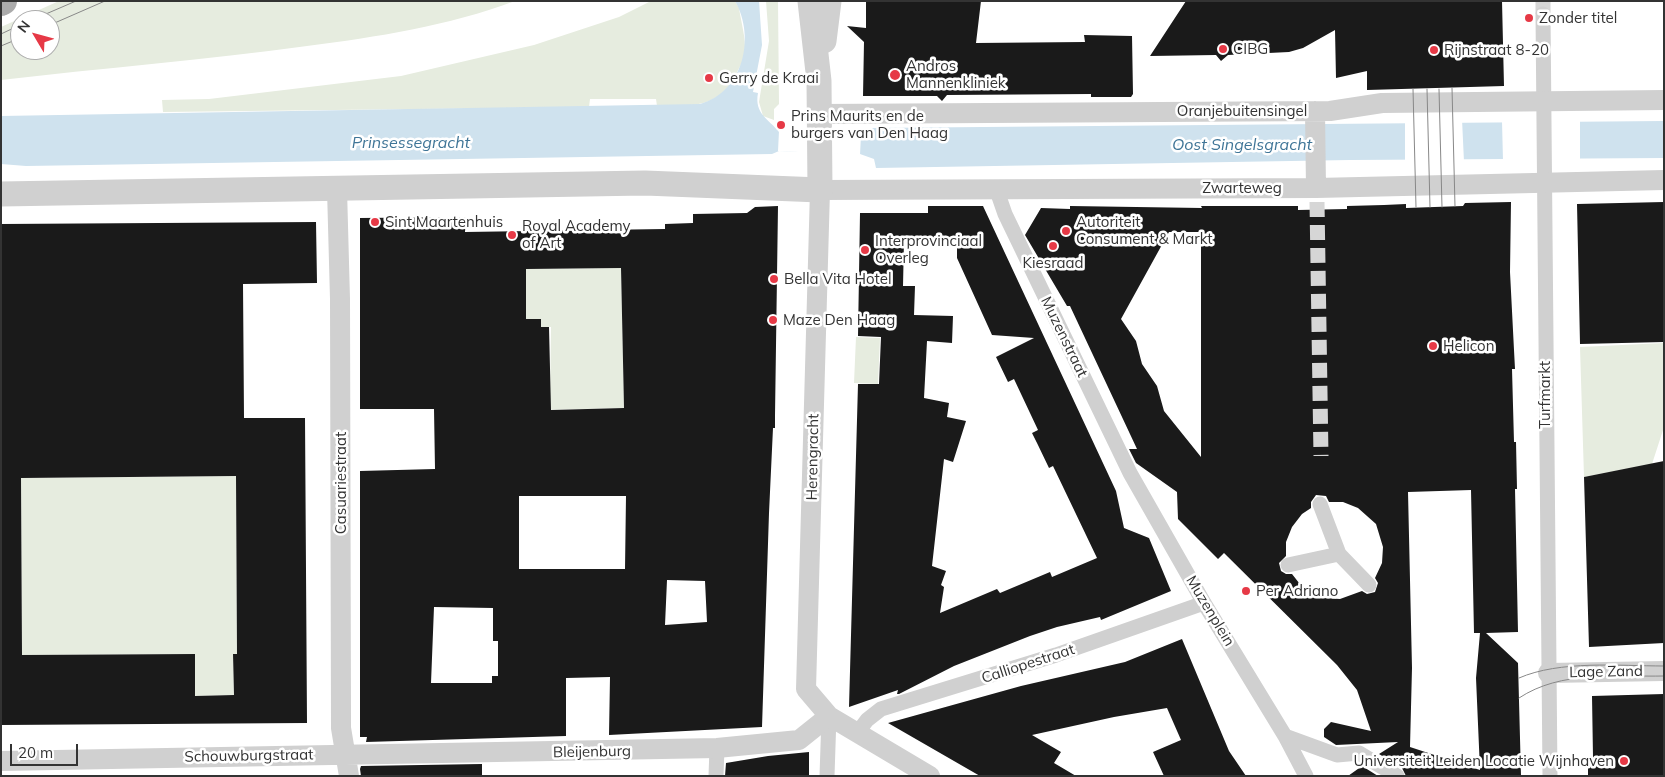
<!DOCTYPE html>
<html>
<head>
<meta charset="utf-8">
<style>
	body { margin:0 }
	#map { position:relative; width:1665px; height:777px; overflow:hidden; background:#fff; font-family:Mulish,sans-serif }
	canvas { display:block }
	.frame { position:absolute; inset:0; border:2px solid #333; pointer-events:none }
	.north { position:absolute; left:10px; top:10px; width:50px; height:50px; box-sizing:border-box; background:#fff; border:1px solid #adadad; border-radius:50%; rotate:307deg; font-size:14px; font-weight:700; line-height:20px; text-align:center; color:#333 }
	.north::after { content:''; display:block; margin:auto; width:18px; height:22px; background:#e63946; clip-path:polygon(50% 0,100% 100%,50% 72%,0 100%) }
	.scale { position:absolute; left:10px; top:744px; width:68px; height:22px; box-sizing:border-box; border:2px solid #333; border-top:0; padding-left:6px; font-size:15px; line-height:18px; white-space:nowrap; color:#333; -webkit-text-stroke:4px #fff; paint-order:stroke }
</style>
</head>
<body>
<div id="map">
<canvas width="1665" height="777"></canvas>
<div class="frame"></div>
<div class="north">N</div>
<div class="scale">20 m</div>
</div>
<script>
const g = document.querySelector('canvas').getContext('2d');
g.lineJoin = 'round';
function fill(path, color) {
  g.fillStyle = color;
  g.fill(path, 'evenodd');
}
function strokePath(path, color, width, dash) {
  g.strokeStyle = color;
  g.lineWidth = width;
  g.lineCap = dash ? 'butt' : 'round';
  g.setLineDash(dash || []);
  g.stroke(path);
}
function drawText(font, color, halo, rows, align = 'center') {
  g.font = font + ' Mulish,sans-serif';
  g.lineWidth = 5;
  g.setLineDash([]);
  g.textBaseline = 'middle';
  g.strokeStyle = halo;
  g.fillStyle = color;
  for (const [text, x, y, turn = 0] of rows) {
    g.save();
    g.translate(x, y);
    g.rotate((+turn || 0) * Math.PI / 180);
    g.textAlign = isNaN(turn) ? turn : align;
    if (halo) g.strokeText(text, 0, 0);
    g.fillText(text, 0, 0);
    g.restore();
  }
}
const green = new Path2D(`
	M59 1H515C448 26 377 37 307 46 205 60 103 68 1 80V27ZM20 20H50V50H20Z
	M651 1H735L739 8C741 22 746 38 745 53 744 60 739 68 736 74 719 109 690 106 657 106L656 99H590L589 107 163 112 162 100 209 99 401 76 534 45 619 17Z
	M766 1H778L779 104 774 109V120L763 116 759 102 769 41Z
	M621 268 624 408 543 410 550 399 551 327H541L540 319H519L526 294V269Z
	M856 337 880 338 878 384 854 383Z
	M1664 343V427L1652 464 1584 477 1580 347Z
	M236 476 237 654H233L234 695 195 696 194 654 22 655 21 478Z`);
const water = new Path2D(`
	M735 1H759L762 45 753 92 758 93C754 114 769 119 779 132L861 135 870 128 1664 121V158L1350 160 876 168 874 159 860 154 779 151 772 154 26 166 1 164V116L700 104C743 92 756 38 735 1Z`);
const pier = new Path2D(`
	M1462 119 1464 162H1405V120Z
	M1580 120V160L1503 161 1502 121Z
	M779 131 861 135 860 155 778 151Z`);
const building = new Path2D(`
	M866 1H981L976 43 1085 42 1084 35 1132 36 1133 94 1131 97H1091V94L947 95 942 101 937 96H863L864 42 847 26 866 28Z
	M1186 1H1502L1504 86 1367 90V71L1336 78 1335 30 1303 48 1289 52 1228 55 1221 61 1216 55 1150 56Z
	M1511 202 1510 272 1514 350 1515 369H1512L1514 442H1516L1517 489H1515L1518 632 1486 633 1518 663 1521 776H1406L1402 768 1379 754 1398 742 1336 745 1324 737V729L1331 722 1371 731 1357 690 1337 665 1224 553 1218 559 1178 519 1177 492 1136 463 1129 449H1137L1070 306H1067L1025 235 1041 208 1070 209V206L1202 208 1201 206H1298V210L1347 209V206L1384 205 1406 204V208L1463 206 1465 203ZM1169 232H1201V457L1164 411 1157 386 1142 364 1136 341 1121 319ZM1471 490 1474 633H1480L1476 678 1480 770 1410 747 1412 668 1408 492ZM1316 495 1326 496 1329 502H1343L1358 508 1376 524 1383 547 1382 563 1375 578 1378 583 1375 592 1367 594 1362 591 1340 599 1324 598 1303 588 1292 574H1286L1281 571 1279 563 1286 556V542L1292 527 1302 514 1311 508V502Z
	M1664 202V342L1580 344 1577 204Z
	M778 206 775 415V428H773L769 513 762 727 609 735 610 677 566 678V736L366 742 367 737H360V471L435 469 434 409H360V218L466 217 465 232 665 229V224L693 223V214L747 213 755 207ZM621 268 624 408 551 410 549 327H541V319H526V269ZM519 496H626L625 569H519ZM667 580 705 581 707 622 665 625ZM434 607 493 608V641H498V676H492V683H431Z
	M928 206H983L1116 491 1124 528 1149 538 1171 591 1101 620 1100 617 1057 627 1030 636 954 666 899 694H897L898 690 849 707 858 384H879L881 337 858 336 860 213H928ZM957 238V258L992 335 1034 338 996 357 1008 382 1014 379 1038 430 1032 433 1037 443 1049 468 1053 466 1097 558 1052 577 1050 572 1000 593 997 589 940 613 944 587 941 585 946 571 932 566 944 459 953 462 966 421 947 417 949 403 924 398 927 341 952 343 953 316 914 315 915 286H903L904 240Z
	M316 222 317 283 243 284 244 418H305L307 723 1 725V224ZM236 476 237 654H233L234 695 195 696V654L22 655 21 478Z
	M1664 461V643L1589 647 1584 477Z
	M1182 639 1229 751 1246 776H1164L1153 752 1181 740 1167 708 1114 717 1032 735 1061 752 1054 763 1076 776H980L888 723 1021 686 1125 662Z
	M1664 694V776H1588V758L1593 757 1592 696Z
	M809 752V776H725L726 763 768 756Z
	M482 764V776H361L360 769 361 766Z
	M1362 766 1378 776H1348Z`);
const pedestrianTunnel = new Path2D(`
	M1543 14V1
	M1317 202 1321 456`);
const pedestrian = new Path2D(`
	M1543 14 1550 776
	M996 188 1005 214 1130 473 1204 603 1285 736 1306 776
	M1339 554 1369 585
	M1288 565 1339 554 1320 504
	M858 732 867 720 881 709 1056 655 1204 603
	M1285 736 1337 755 1359 753 1397 776
	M716 776 717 748
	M827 776 829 716`);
const minor = new Path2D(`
	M1315 111 1316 188
	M819 114 1330 111 1382 103 1664 100
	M337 189 340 299 341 728 349 776
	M1548 673 1664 671
	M1 761 717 748 799 740 829 716
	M930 776 829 716 806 689 820 190 1316 188 1664 180`);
const tertiary = new Path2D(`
	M824 41 829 1
	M1 194 645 183 820 190 819 81 810 1`);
const primary = new Path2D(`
	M1 2 3 1`);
const tram = new Path2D(`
	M32 20 76 1
	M50 25 105 1
	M1 34 20 25
	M1 46 20 38
	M1452 88 1455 206
	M1413 89 1416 207
	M1427 89 1430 207
	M1439 89 1442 207
	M1519 678C1560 660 1619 666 1664 666
	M1519 698C1561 670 1616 677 1664 676`);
const markers = [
	[1529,18,5,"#e63946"],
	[1223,49,5,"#e63946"],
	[1434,50,5,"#e63946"],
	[895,75,6,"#e63946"],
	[709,78,5,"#e63946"],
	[781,125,5,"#e63946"],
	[375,222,5,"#e63946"],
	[1066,231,5,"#e63946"],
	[512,235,5,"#e63946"],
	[1053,246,5,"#e63946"],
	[865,250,5,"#e63946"],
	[774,279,5,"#e63946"],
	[773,320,5,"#e63946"],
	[1433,346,5,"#e63946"],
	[1246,591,5,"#e63946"],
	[1624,761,5,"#e63946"]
];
const poiNames = [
	["Zonder titel",1539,18],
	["CIBG",1233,49],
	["Rijnstraat 8-20",1444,50],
	["Andros",906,66],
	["Mannenkliniek",906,83],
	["Gerry de Kraai",719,78],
	["Prins Maurits en de",791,116],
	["burgers van Den Haag",791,133],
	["Sint Maartenhuis",385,222],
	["Autoriteit",1076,222],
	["Consument & Markt",1076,239],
	["Royal Academy",522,226],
	["of Art",522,243],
	["Interprovinciaal",875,241],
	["Overleg",875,258],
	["Kiesraad",1053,263,"center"],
	["Bella Vita Hotel",784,279],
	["Maze Den Haag",783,320],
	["Helicon",1443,346],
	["Per Adriano",1256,591],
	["Universiteit Leiden Locatie Wijnhaven",1614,761,"right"]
];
const streetNames = [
	["Oranjebuitensingel",1242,111],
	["Zwarteweg",1242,188],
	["Muzenstraat",1064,337,64],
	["Turfmarkt",1545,395,-90],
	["Herengracht",813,457,-89],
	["Casuariestraat",341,483,-90],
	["Muzenplein",1210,611,59],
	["Calliopestraat",1028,664,-18],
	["Lage Zand",1606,672,-1],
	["Bleijenburg",592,752,-1],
	["Schouwburgstraat",249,756,-1]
];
const waterNames = [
	["Prinsessegracht",411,143],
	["Oost Singelsgracht",1242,145]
];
fill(green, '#e6ecdf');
fill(water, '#cfe2ee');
fill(pier, '#fff');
fill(building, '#1a1a1a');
strokePath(pedestrianTunnel, '#d6d6d6', 15, [15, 8]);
strokePath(pedestrian, '#d0d0d0', 15);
strokePath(minor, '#d0d0d0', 20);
strokePath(tertiary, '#d0d0d0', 25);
strokePath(primary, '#ababab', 28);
strokePath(tram, '#888', 1);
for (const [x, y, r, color] of markers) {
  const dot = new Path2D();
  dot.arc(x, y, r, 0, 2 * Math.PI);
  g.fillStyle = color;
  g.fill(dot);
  strokePath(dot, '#fff', 2);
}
drawText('15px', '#333', '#fff', poiNames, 'left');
drawText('15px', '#333', '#fff', streetNames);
drawText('italic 16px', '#3f7597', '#fff', waterNames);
</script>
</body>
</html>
